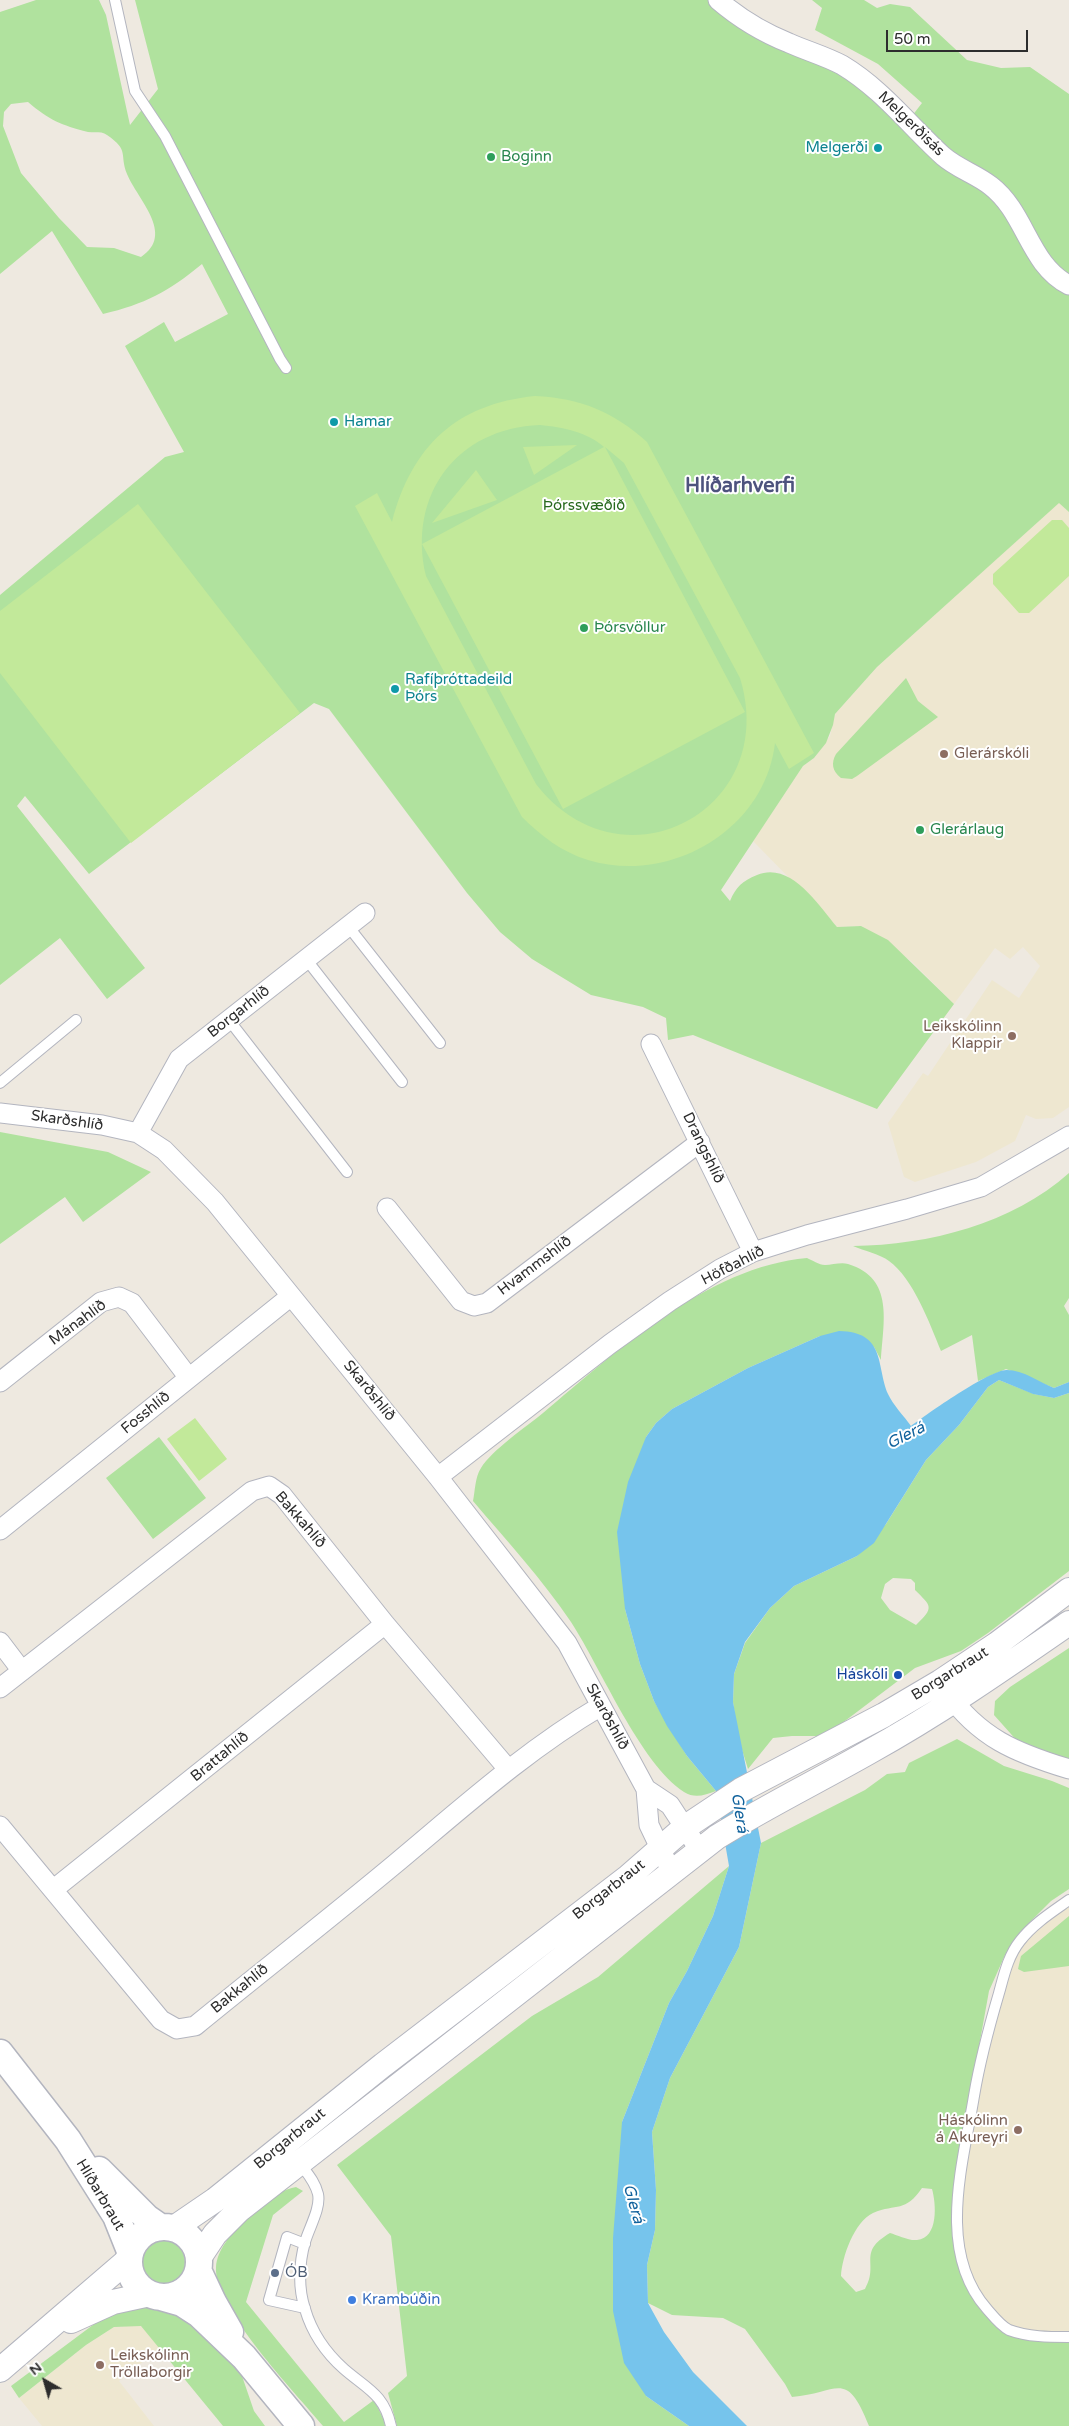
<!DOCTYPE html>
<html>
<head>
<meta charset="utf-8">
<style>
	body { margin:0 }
	#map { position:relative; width:1069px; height:2426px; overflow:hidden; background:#eee9e0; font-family:"Varela Round",sans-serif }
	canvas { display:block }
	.north { position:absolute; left:20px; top:2356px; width:50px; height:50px; -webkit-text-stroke:4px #fff; paint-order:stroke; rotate:322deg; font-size:14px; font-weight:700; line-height:20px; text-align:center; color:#2d2d2d }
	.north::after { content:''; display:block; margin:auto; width:18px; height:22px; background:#2d2d2d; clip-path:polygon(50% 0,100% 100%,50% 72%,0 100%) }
	.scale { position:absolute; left:886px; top:30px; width:142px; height:22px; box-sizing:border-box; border:2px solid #2d2d2d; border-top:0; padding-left:6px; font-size:15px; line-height:18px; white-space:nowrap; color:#2d2d2d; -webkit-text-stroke:4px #fff; paint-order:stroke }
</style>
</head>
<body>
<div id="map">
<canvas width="1069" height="2426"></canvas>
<div class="north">N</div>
<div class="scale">50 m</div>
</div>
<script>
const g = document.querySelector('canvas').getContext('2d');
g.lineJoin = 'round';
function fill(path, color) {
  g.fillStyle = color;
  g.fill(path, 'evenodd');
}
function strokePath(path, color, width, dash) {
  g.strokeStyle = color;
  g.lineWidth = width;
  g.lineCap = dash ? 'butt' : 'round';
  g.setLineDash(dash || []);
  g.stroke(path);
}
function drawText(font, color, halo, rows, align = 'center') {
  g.font = font + ' "Varela Round",sans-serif';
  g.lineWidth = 4;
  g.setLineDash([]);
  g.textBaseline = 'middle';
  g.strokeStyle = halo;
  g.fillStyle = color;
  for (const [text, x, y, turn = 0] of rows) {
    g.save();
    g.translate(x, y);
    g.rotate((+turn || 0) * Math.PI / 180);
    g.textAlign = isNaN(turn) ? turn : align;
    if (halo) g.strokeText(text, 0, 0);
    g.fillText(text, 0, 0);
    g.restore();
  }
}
const education = new Path2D(`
	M1059 502 1069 512V1107L1053 1118 1036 1119 1026 1115 1015 1141 976 1162 915 1182 904 1177 888 1123 923 1073 928 1076 992 980 1019 998 1040 966 1023 947 1010 959 995 948 954 1004 911 961 861 926 837 927 753 841 803 766 814 758 830 736 835 714 877 667Z
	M1069 1894V2338L1000 2325 958 2253 956 2197 976 2063 995 1988 1011 1950 1033 1923Z
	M141 2325 160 2348 119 2381 154 2426H42L19 2398 86 2345 114 2327Z`);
const green = new Path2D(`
	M36 0H99L106 15 130 125 158 89 135 0H710L768 43 845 76 905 125 922 103 878 64 815 30 822 8 812 0H864L877 8 890 4 910 7 967 60 1001 68 1030 67 1069 94V512L1059 503 877 667 835 714 833 725 826 743 814 758 803 766 721 890 730 901C736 887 742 881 757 875 791 861 818 905 837 927L861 926 888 940 954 1004 877 1109 693 1035 668 1040 666 1018 643 1007 591 995 532 959 500 932 467 893 329 709 314 703 89 874 25 796 17 806 145 968 107 999 60 938 0 985V595L165 457 184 452 125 346 164 322 175 342 228 314 202 264C168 292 145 304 103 314L52 231 0 274V12ZM28 102C49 120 61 125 88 132 95 133 102 131 107 135 130 151 119 154 127 174 137 199 176 234 141 257L114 248 87 247 59 218 21 173 3 126 4 112 11 104Z
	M906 678 918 701 938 717 857 776 852 779 841 778C832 771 831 763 836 754Z
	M0 1132 108 1152 151 1172 83 1222 65 1197 0 1244Z
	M1069 1173V1298L1064 1306 1069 1315V1382L1054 1388 1006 1369 978 1381 972 1335 941 1351C930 1324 913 1278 889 1261 880 1254 864 1251 853 1246 929 1245 1012 1224 1069 1173Z
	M807 1258C812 1260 819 1265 825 1265 832 1265 841 1262 848 1264 895 1278 883 1323 881 1360L874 1347 820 1336 748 1368 672 1409 656 1423 646 1437 625 1609 640 1664 654 1701 687 1756 716 1791C705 1795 695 1799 684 1792 640 1763 601 1668 571 1622 542 1579 506 1540 473 1501 475 1491 475 1477 481 1468 492 1450 526 1427 543 1413 617 1351 707 1267 807 1258Z
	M999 1380 1034 1394 1054 1398 1069 1393V1571L988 1633 961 1651 915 1668 841 1724 817 1736H792L773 1738 748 1769 738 1737 733 1702 734 1674 745 1643 770 1608 794 1586 857 1556 886 1524 926 1460 959 1425 988 1387ZM893 1578 911 1579 915 1583V1590C931 1606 935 1607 916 1625L890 1610 881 1598 885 1584Z
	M159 1437 206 1498 153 1539 106 1478Z
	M1069 1648V1764L1027 1752 994 1715 995 1701 1010 1687Z
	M957 1739 1004 1766 1052 1781 1069 1788V1889L1051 1901 1021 1931 1005 1955 989 1991 976 2063 956 2197 958 2253 1000 2326 1069 2338V2426H869C846 2368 839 2393 792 2397L785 2384 745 2329 723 2318 672 2315 648 2303 647 2265 655 2230 656 2190 652 2132 670 2078 739 1947 761 1843 865 1790 887 1774 905 1772 909 1763ZM922 2188 932 2189C936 2203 939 2238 917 2240 909 2241 897 2235 890 2233 856 2253 880 2263 865 2289L856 2292 841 2276C842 2257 854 2222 873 2213 897 2203 905 2213 922 2188Z
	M729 1866 713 1916 687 1971 669 2003 622 2122 646 2396 689 2426H397L388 2393 407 2376 391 2236 337 2165 532 2016 598 1977Z
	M1069 1916V1966L1024 1972 1018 1969 1021 1956Z
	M296 2187 303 2191 273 2215 246 2302 344 2422 374 2400 384 2420 385 2426H323C296 2393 213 2308 216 2267 217 2250 231 2234 243 2222 260 2207 273 2192 296 2187Z
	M139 2262a23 23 0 1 1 46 0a23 23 0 1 1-46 0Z
	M152 2306 175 2311 214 2341 242 2376 254 2411 265 2426H223L141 2326 114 2327 86 2345 19 2398 11 2386 109 2313Z`);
const pitch = new Path2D(`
	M535 396C580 398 614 412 647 442L814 753 789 769 775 743C765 830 670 885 588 860 562 852 541 836 522 817L355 506 377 493 392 522C412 446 456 404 535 396ZM540 425C563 427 587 432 604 447L422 544 563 809 745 712 605 447 624 463 740 678C781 811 621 894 536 784L426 576C407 495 457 428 540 425Z
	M577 445 534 475 523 447Z
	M476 470 497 500 432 523Z
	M138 504 300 713 131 843 0 673V611Z
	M1052 520H1062L1069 528V576L1029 613H1019L993 584V574Z
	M195 1418 227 1459 199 1481 167 1439Z`);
const water = new Path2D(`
	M839 1331C886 1332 876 1365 888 1394 893 1405 904 1416 911 1426 927 1414 991 1369 1007 1370 1023 1370 1039 1382 1054 1388L1069 1382V1393L1054 1398 1033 1394 999 1380 988 1387 959 1425 926 1460 874 1543 857 1556 794 1586 770 1608 745 1642 734 1674 733 1702 761 1843 739 1947 670 2078 652 2132 656 2190 655 2230 647 2265 648 2303 664 2332 693 2372 747 2426H689L646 2396 624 2363 613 2311V2238L622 2122 669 2003 687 1971 713 1916 729 1866 716 1791 687 1756 667 1726 654 1701 640 1664 625 1609 617 1532 628 1482 646 1437 656 1423 672 1409 748 1368 820 1336Z`);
const service = new Path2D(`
	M115 0 135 91 165 136 280 359 286 368
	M348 926 440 1043
	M306 959 402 1082
	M229 1020 347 1172
	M0 1083 76 1020
	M1069 1900C1052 1912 1033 1924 1020 1941 1008 1956 1004 1975 999 1993 989 2027 980 2060 974 2096 963 2164 936 2251 987 2309 993 2316 1001 2326 1009 2330 1028 2337 1049 2337 1069 2337
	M299 2162C306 2172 315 2181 318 2194 321 2208 309 2228 305 2242 299 2263 298 2288 305 2309 312 2333 326 2353 344 2369 367 2389 384 2394 391 2426
	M305 2308 269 2300 287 2237 305 2244`);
const minor = new Path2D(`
	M718 0C739 18 764 33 789 43 807 51 825 56 842 65 882 89 909 125 943 156 958 169 976 174 991 186 1026 213 1029 265 1069 285
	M651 1044 753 1252
	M0 1113 102 1125 138 1133 164 1150 215 1202 438 1477 567 1643 646 1789 649 1825 672 1873
	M138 1133 179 1059 365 913
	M387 1208 461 1301 474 1306 487 1303 700 1142
	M0 1382 101 1302 119 1297 132 1303 189 1378
	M438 1477 610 1344 670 1301 720 1269 753 1252 807 1235 907 1209 981 1187 1069 1136
	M0 1530 291 1296
	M0 1642 22 1671
	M0 1688 252 1491 269 1486 282 1495 385 1624 508 1769
	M946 1691C979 1738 1016 1753 1069 1769
	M646 1789 670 1805 700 1851
	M0 1826 161 2020 177 2029 195 2026C261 1972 329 1919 395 1864 461 1809 526 1750 601 1706
	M54 1889 385 1624`);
const tertiary = new Path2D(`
	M174 2228 215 2200 383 2065 628 1877 684 1828 741 1790 884 1715 940 1682 997 1644 1069 1590
	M199 2258 215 2234 239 2210 717 1837C767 1806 818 1781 869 1752 938 1714 1004 1668 1069 1623
	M71 2321 113 2302 150 2294
	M0 2370 129 2259`);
const secondary = new Path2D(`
	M0 2053 68 2140 116 2216 130 2251
	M99 2170 147 2218 160 2227
	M129 2262a35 35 0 1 1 70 0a35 35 0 1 1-70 0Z
	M198 2270 213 2302 230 2332
	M161 2297 182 2303 199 2314 244 2357 301 2426`);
const markers = [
	[878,148,5,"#0f9aa8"],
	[491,157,5,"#2e9e5b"],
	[334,422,5,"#0f9aa8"],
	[584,628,5,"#2e9e5b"],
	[395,689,5,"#0f9aa8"],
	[944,754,5,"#8d6e63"],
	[920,830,5,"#2e9e5b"],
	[1012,1036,5,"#8d6e63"],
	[898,1675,5,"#1a4fb4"],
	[1018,2130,5,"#8d6e63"],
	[275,2273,5,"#5c6f8a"],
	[352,2300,5,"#3f7fe0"],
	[100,2365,5,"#8d6e63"]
];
const streetNames = [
	["Melgerðisás",911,124,44],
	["Borgarhlíð",239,1012,-38],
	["Skarðshlíð",67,1121,8],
	["Drangshlíð",703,1148,64],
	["Hvammshlíð",535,1266,-37],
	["Höfðahlíð",733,1266,-27],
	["Mánahlíð",78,1323,-36],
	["Skarðshlíð",369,1391,51],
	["Fosshlíð",146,1413,-39],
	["Bakkahlíð",300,1520,49],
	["Borgarbraut",950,1674,-32],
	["Skarðshlíð",607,1717,61],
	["Brattahlíð",220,1757,-39],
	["Borgarbraut",609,1890,-38],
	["Bakkahlíð",240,1989,-39],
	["Borgarbraut",290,2139,-39],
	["Hlíðarbraut",100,2195,59]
];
const cultureNames = [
	["Melgerði",868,148,"right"],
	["Hamar",344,422],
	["Rafíþróttadeild",405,680],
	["Þórs",405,697]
];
const leisureNames = [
	["Boginn",501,157],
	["Þórsvöllur",594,628],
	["Glerárlaug",930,830]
];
const parkNames = [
	["Þórssvæðið",584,506]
];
const educationNames = [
	["Glerárskóli",954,754],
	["Leikskólinn",1002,1027,"right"],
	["Klappir",1002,1044,"right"],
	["Háskólinn",1008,2121,"right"],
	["á Akureyri",1008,2138,"right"],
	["Leikskólinn",110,2356],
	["Tröllaborgir",110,2373]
];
const transitNames = [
	["Háskóli",888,1675]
];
const serviceNames = [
	["ÓB",285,2273]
];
const shopNames = [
	["Krambúðin",362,2300]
];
const waterNames = [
	["Glerá",906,1436,-27],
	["Glerá",739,1813,81],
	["Glerá",633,2204,74]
];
const districtNames = [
	["Hlíðarhverfi",740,487]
];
fill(education, '#eee7d0');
fill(green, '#b0e29e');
fill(pitch, '#c2e99a');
fill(water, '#76c4ec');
strokePath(service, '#b3b5bf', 12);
strokePath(minor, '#b3b5bf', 21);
strokePath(tertiary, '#b3b5bf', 26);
strokePath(secondary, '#b3b5bf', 29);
strokePath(service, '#fff', 10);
strokePath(minor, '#fff', 19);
strokePath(tertiary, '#fff', 24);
strokePath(secondary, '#fff', 26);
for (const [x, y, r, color] of markers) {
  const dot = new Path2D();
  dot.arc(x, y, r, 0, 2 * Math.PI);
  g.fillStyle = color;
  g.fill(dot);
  strokePath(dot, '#fff', 2);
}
drawText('15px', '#2d2d2d', '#fff', streetNames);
drawText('15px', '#0d838f', '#fff', cultureNames, 'left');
drawText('15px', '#27864d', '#fff', leisureNames, 'left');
drawText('15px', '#27691d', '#fff', parkNames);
drawText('15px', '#785e54', '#fff', educationNames, 'left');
drawText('15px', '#164399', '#fff', transitNames, 'right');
drawText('15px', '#4e5e75', '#fff', serviceNames, 'left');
drawText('15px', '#366cbe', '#fff', shopNames, 'left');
drawText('italic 16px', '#11629c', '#fff', waterNames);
drawText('bold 20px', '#4d537d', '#fff', districtNames);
</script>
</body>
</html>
